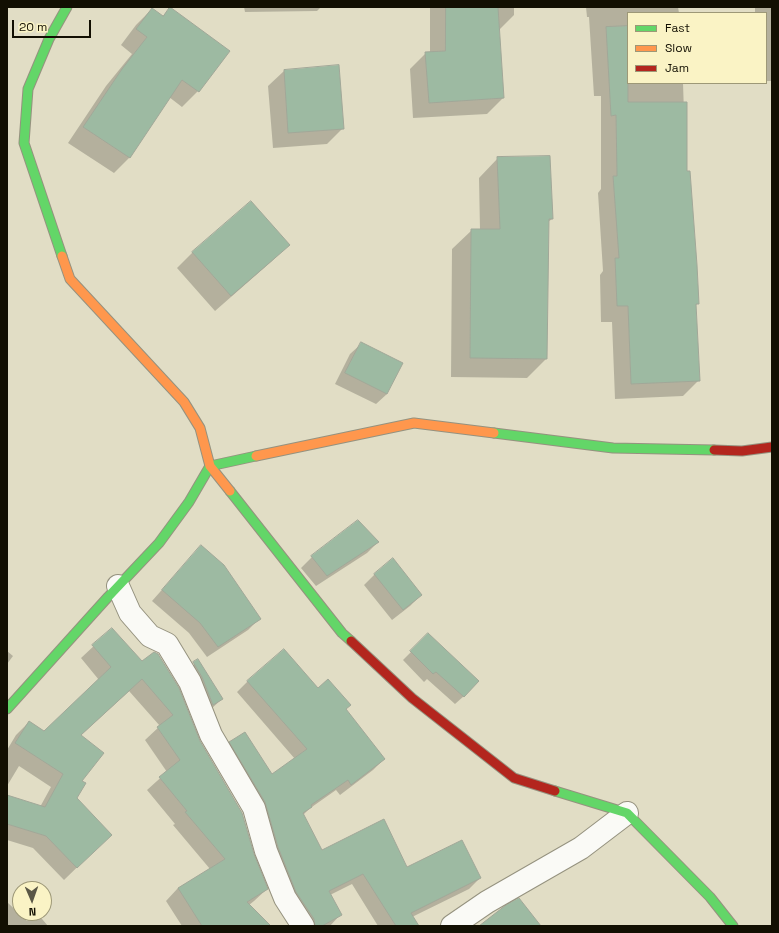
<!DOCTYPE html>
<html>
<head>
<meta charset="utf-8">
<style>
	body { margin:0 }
	#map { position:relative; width:779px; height:933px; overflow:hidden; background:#e1ddc5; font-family:"Space Grotesk",sans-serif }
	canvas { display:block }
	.frame { position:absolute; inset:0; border:8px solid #120f02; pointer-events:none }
	.legend { position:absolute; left:627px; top:12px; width:140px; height:72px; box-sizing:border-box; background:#faf3c5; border:1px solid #9d9877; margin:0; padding:5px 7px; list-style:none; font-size:12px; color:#120f02 }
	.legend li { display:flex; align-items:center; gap:8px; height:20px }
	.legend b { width:20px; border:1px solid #9d9877 }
	.north { position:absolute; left:12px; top:881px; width:40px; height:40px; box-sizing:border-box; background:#faf3c5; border:1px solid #9d9877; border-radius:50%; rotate:178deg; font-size:11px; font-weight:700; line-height:16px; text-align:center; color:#120f02 }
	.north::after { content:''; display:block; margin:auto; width:14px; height:18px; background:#5a5746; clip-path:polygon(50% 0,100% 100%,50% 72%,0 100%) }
	.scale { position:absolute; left:12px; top:20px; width:79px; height:18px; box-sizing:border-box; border:2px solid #120f02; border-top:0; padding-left:5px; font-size:12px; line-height:14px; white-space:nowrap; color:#120f02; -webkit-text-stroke:3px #faf3c5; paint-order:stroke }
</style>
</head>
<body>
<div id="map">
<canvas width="779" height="933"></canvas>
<div class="frame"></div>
<ul class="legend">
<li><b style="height:5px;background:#63d668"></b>Fast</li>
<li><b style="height:5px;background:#ff974d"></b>Slow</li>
<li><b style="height:5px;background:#b3261e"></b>Jam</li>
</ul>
<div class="north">N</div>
<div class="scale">20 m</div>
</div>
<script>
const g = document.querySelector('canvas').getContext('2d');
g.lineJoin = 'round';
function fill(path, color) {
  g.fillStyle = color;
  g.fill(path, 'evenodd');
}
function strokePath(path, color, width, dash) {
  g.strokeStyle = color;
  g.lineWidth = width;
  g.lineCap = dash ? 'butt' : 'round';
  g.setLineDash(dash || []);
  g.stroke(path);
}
const shadow = new Path2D(`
	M244 7H321L317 11 245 12Z
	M430 7H514V15L498 31 503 98 487 114 413 118 410 69 426 53H430Z
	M586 7H678L679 13H628V83H683L686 172 698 303 695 306 699 380 683 396 615 399 612 322H601L600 275 603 271 598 193 601 189V96H594L589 17H587Z
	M755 7H772V81H766V13H755Z
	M171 8 198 91 182 107 169 97 130 157 114 173 68 143 106 86 132 54 121 45 136 25 152 9 162 17Z
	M284 71 343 128 327 144 273 148 268 86Z
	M498 158 552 219 548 222 546 359 527 378 451 377 452 249 472 230H480L479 178Z
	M288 245 272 261 215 311 177 268 193 252Z
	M361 344 387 394 376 404 335 384 350 354Z
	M378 542 367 553 316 586 301 568 312 557Z
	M191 557 259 619 248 630 207 657 189 633 152 601Z
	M375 574 421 595 410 606 392 620 364 585Z
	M112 629 199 742 253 855 267 889 254 901 249 905 269 926H182L166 901 178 888 210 869 173 825 175 824 147 790 167 772 145 740 160 726 129 691 80 736V781L76 799 98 847 64 880 33 848 7 840V796L40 807 51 787 19 766 7 786V750L16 735 29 722 44 732 99 680 81 658Z
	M428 635 464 696 455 704 427 679 424 682 403 660Z
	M7 651 13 656 7 664Z
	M198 661 222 699 211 709 183 674Z
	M248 681 318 690 345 710 384 759 373 770 340 795 336 790 309 809 303 815 321 851 407 868 480 878 469 889 412 917 418 926H378L352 884 330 895 340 915 330 926H300L219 753 230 742 271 775 295 759 237 692Z
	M7 902 27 921 37 913 48 926H7Z`);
const building = new Path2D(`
	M170 7 230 51 199 92 182 80 130 158 83 127 122 69 147 37 136 29 152 8 163 16Z
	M446 7H498L504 98 429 103 425 52 445 51Z
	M628 26V102H687V171H690L697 265 699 304H696L700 381 631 384 628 306H617L615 258H619L613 176H617L616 115 611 116 606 27Z
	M339 65 344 129 288 133 284 70Z
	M550 156 553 219H549L547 359 470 358 471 229H500L497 157Z
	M251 201 290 245 231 296 192 252Z
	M361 342 403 363 387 394 345 373Z
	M358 520 379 542 327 576 311 556Z
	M201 545 224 565 261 619 218 647 200 623 162 590Z
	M393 558 422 595 403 610 374 574Z
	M112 628 142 661 154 652 158 654 179 688 200 741 242 813 254 854 268 889 247 902 271 926H202L178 888 225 859 185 812 187 811 159 777 180 760 157 727 173 715 142 679 81 735 104 753 82 781 86 783 77 798 112 835 77 868 46 836 7 824V795L45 807 63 774 15 743 29 721 44 731 111 667 92 645Z
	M428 633 479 681 464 697 436 672 433 674 410 651Z
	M284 649 318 688 328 679 351 705 346 709 385 759 351 785 348 780 311 805 312 807 303 813 322 850 384 819 407 867 462 840 481 878 411 913 419 926H396L363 874 329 891 342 915 322 926H315L314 919 296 892 278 847 265 802 229 742 245 732 272 774 307 749 247 681Z
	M198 659 223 699 213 705 202 677 193 662Z
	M519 898 541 926H479L506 905Z`);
const street = new Path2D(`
	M118 586 130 613 150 636 167 644 190 682 211 735 254 808 266 851 285 898 303 926
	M452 926 487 902 581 848 627 813`);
const fast = new Path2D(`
	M62 256 24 143 28 89 49 39 67 7
	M494 433 613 448 714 450
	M230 491 342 633 351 641
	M7 709 108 597 159 543 189 502 210 466 256 456
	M555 791 627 813 710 897 733 926`);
const slow = new Path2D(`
	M62 256 70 279 184 402 200 428 210 466 230 491
	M256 456 414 423 494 433`);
const jam = new Path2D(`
	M714 450 742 451 772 447
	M351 641 412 698 514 778 555 791`);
fill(shadow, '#0003');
fill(building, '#9dbaa2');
strokePath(building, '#a1a798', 1);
strokePath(street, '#95927f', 24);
strokePath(fast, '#95927f', 11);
strokePath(slow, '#95927f', 11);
strokePath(jam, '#95927f', 11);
strokePath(street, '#fafaf6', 22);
strokePath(fast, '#63d668', 9);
strokePath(slow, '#ff974d', 9);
strokePath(jam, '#b3261e', 9);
</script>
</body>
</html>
